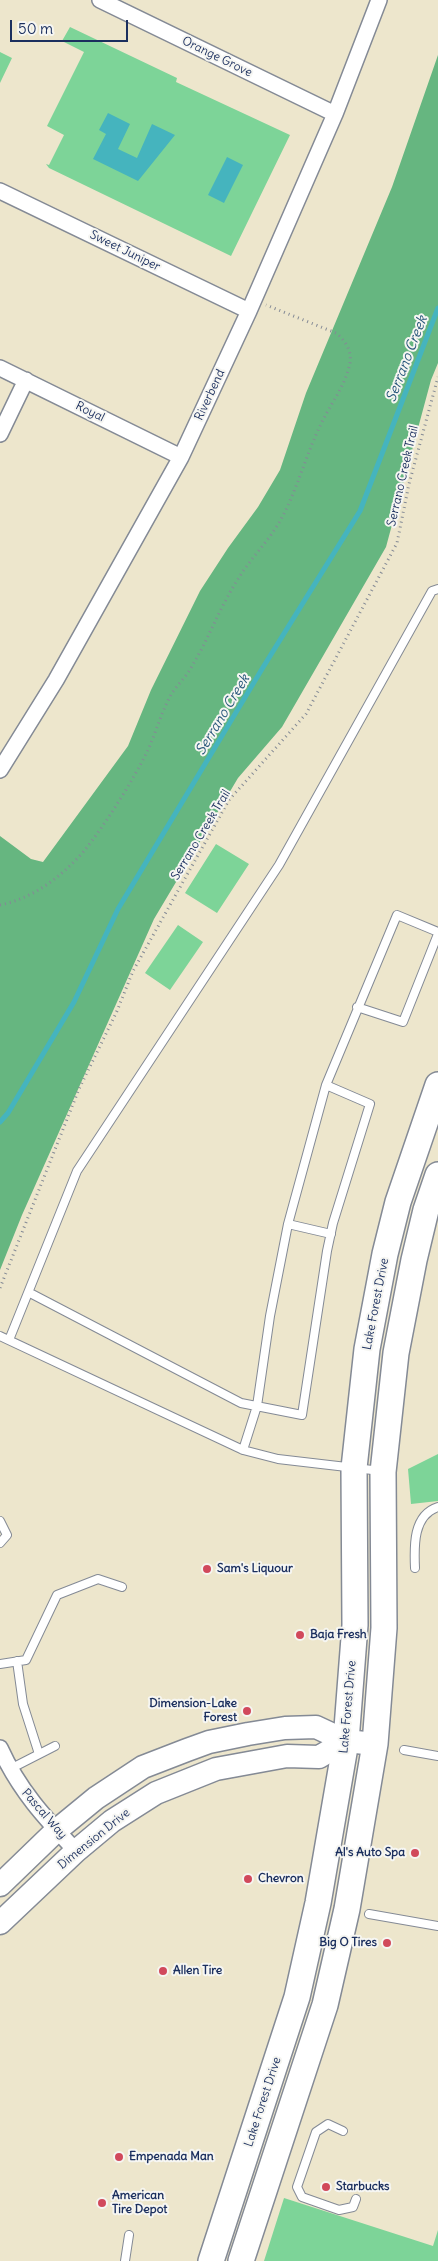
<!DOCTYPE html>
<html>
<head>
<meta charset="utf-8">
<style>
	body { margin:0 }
	#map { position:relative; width:438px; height:2261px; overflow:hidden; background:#ede6cc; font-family:Delius,sans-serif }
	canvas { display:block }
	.scale { position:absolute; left:10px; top:20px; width:118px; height:22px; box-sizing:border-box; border:2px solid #1b2f5e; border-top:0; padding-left:6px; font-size:15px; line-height:18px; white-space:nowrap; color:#1b2f5e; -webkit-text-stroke:4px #f6f6f2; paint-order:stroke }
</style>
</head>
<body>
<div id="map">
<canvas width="438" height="2261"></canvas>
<div class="scale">50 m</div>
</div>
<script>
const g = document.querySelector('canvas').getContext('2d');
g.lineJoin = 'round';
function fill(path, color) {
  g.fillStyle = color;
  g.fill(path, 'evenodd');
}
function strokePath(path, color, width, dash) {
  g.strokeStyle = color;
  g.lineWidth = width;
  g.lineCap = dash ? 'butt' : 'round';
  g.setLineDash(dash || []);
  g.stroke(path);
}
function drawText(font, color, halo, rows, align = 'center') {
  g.font = font + ' Delius,sans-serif';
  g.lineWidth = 4;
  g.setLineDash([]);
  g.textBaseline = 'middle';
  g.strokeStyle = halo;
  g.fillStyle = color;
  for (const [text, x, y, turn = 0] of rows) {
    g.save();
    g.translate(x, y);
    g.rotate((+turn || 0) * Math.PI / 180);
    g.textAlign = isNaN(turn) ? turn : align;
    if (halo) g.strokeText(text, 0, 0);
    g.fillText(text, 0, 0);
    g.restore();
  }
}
const green = new Path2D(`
	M70 27 177 78 176 82 290 135 231 256 49 168 46 164 49 165 64 135 47 126 84 52 62 41Z
	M0 52 12 58 0 83Z
	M216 844 249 864 217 913 185 893Z
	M178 925 203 942 170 990 145 973Z
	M438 1454V1501L411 1504 408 1469Z
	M284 2198 433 2246 438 2230V2261H264Z`);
const forest = new Path2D(`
	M438 55V363L431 380 386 547 282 727 238 778 154 919 22 1215 0 1270V836L31 859 43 862 128 746 151 690 200 591 228 548 258 507 280 470 306 393 392 187Z`);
const water = new Path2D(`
	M108 113 130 124 118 149 137 158 152 124 175 135 138 181 93 159 106 134 99 130Z
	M227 157 243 165 224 203 208 195Z`);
const stream = new Path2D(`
	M0 1122 8 1113 74 1002 118 909 262 669 360 511 438 308`);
const path = new Path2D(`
	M0 905C34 898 61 877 84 851 105 825 132 782 147 752 156 733 161 712 172 693 178 684 187 676 192 666 209 638 220 607 238 579 250 559 268 542 280 521 298 489 306 453 323 420 332 402 346 384 350 363 352 351 345 340 336 333L266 305
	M0 1288 79 1089 117 1011 133 971 229 800 306 714 397 543 409 484 438 377`);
const lane = new Path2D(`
	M357 1007 403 1022 438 934
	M288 1224 331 1234
	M30 1293 241 1403 302 1415 327 1251 333 1223 370 1104 326 1085
	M0 1336 243 1450 278 1459 381 1471
	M9 1340 77 1171 279 865 432 591 438 589
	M243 1450 257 1406 270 1316 288 1224 326 1085 397 915 438 932
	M0 1521 7 1535 0 1543
	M415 1568C414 1546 413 1515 438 1507
	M17 1661 23 1704 39 1754
	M0 1664 26 1660 57 1595 98 1579 122 1587
	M404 1750 438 1756
	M10 1769 55 1746
	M369 1914 438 1926
	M343 2131 328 2124 316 2132 297 2187 302 2197 339 2210 353 2207 356 2199
	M125 2261 129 2235`);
const street = new Path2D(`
	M100 0 335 114
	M0 191 249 311
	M0 368 181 457
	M0 434 26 380
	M0 770 56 680 181 457 249 311 335 114 379 0
	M0 1748C19 1790 45 1818 76 1851`);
const secondary = new Path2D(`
	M0 1885 57 1830 96 1798 143 1767 187 1750 209 1742 248 1734 285 1728 316 1727 346 1741 375 1744
	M0 1923 76 1851 112 1821 156 1793 216 1769 287 1756 319 1757 346 1741`);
const primary = new Path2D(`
	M211 2261 297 1997 318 1903 346 1741 355 1625 354 1468 367 1349 385 1254 398 1202 438 1085
	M241 2261 325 2005 347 1909 375 1744 384 1628 383 1472 396 1353 414 1260 426 1210 438 1175`);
const markers = [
	[207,1569,5,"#d1495b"],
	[300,1635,5,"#d1495b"],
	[247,1711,5,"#d1495b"],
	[415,1853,5,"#d1495b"],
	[248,1879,5,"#d1495b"],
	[387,1943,5,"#d1495b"],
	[163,1971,5,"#d1495b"],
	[119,2157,5,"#d1495b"],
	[326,2187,5,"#d1495b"],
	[102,2203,5,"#d1495b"]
];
const streetNames = [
	["Orange Grove",217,57,26],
	["Sweet Juniper",125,251,26],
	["Riverbend",210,395,-65],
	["Royal",90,412,26],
	["Serrano Creek Trail",403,476,-77],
	["Serrano Creek Trail",201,835,-59],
	["Lake Forest Drive",376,1304,-79],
	["Lake Forest Drive",348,1707,-85],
	["Pascal Way",44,1814,49],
	["Dimension Drive",94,1839,-39],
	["Lake Forest Drive",263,2102,-72]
];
const poiNames = [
	["Sam's Liquour",217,1569],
	["Baja Fresh",310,1635],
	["Dimension-Lake",237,1704,"right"],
	["Forest",237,1718,"right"],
	["Al's Auto Spa",405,1853,"right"],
	["Chevron",258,1879],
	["Big O Tires",377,1943,"right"],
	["Allen Tire",173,1971],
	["Empenada Man",129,2157],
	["Starbucks",336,2187],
	["American",112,2196],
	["Tire Depot",112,2210]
];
const waterNames = [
	["Serrano Creek",407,359,-69],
	["Serrano Creek",223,715,-59]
];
fill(green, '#7dd498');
fill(forest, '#66b680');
fill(water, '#45b4be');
strokePath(stream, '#45b4be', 5);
strokePath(lane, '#848a95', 10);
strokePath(street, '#848a95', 18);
strokePath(secondary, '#848a95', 25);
strokePath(primary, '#848a95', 28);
strokePath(path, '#848a95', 3, [1, 4]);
strokePath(lane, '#fff', 8);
strokePath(street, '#fff', 15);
strokePath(secondary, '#fff', 22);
strokePath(primary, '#fff', 25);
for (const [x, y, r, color] of markers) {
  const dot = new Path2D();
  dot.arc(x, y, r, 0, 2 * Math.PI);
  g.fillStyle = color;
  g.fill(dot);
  strokePath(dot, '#f6f6f2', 2);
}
drawText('12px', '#1b2f5e', '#f6f6f2', streetNames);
drawText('bold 12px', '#1b2f5e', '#f6f6f2', poiNames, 'left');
drawText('italic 14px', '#28577b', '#f6f6f2', waterNames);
</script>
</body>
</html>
